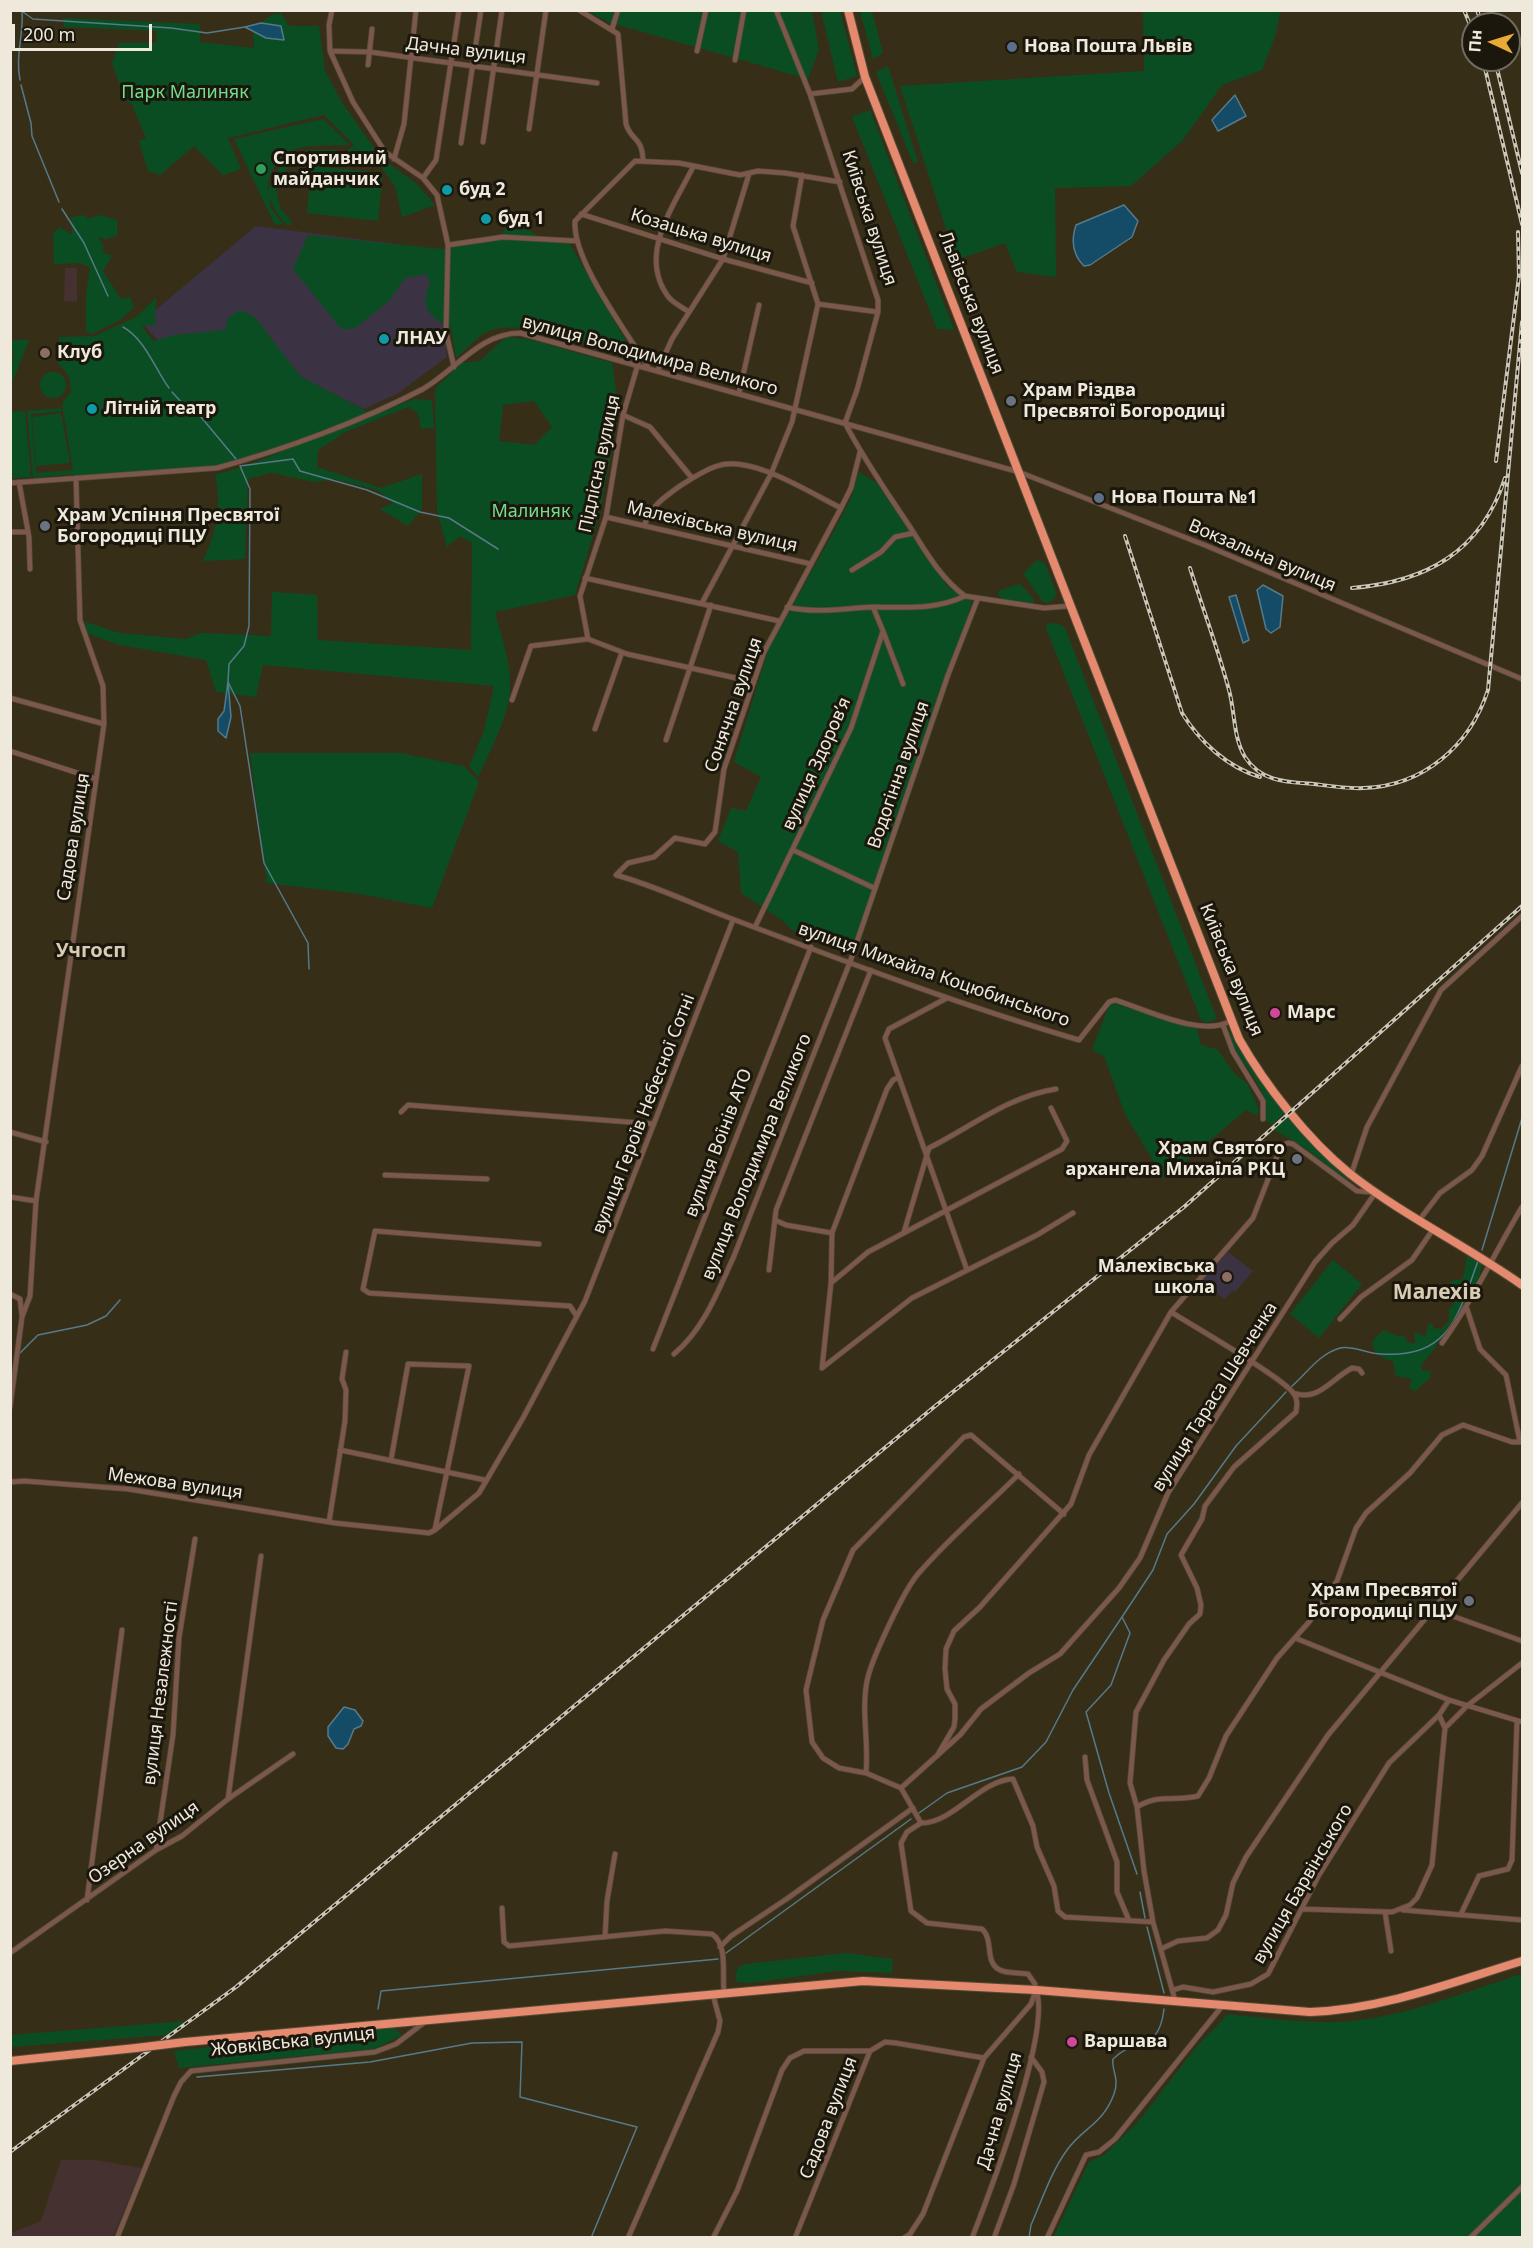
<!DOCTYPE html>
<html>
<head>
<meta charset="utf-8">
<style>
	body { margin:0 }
	#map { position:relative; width:1533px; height:2248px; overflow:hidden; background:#372e18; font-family:"Noto Sans",sans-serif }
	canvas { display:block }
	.frame { position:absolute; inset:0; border:12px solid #efe9dc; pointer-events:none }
	.north { position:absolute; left:1461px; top:12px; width:60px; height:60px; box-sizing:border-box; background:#1b170d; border:2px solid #706b60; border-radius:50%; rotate:274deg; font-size:16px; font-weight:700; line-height:24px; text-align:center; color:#efe9dc }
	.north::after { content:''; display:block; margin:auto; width:21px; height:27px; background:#e9ab37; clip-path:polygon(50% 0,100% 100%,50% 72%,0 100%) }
	.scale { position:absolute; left:12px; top:24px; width:140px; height:27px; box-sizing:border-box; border:3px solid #efe9dc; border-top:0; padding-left:8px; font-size:18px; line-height:21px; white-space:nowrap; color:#efe9dc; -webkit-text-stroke:4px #1b170d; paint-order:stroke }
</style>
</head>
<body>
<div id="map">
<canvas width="1533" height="2248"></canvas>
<div class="frame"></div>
<div class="north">Пн</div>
<div class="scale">200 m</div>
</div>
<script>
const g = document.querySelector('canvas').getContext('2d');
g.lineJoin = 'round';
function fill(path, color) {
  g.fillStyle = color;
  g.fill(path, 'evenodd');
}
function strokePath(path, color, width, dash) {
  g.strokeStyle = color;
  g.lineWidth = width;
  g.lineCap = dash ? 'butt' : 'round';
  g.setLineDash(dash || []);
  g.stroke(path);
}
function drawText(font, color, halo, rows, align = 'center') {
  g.font = font + ' "Noto Sans",sans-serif';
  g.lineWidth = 6;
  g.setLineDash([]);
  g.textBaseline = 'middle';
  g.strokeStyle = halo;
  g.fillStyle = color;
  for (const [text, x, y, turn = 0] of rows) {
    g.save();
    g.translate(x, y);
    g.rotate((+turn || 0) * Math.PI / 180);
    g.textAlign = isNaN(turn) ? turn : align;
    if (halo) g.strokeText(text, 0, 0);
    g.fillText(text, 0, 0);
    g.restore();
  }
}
const industrial = new Path2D(`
	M65 268H77V302L64 301Z
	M61 2160H95L142 2168 113 2237H11V2233L41 2221Z`);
const education = new Path2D(`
	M256 226 444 250 443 314 447 357 397 394 364 409 297 376H191L141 322Z
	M1228 1252 1253 1271 1235 1292 1232 1291 1225 1299 1200 1283Z`);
const green = new Path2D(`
	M587 11H812L819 49 808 79 608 22Z
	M821 11H840L857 76 838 82Z
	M860 11H872L883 53 873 59Z
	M1143 11H1280L1276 34 1262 70 1222 85 1183 140 1131 186 1055 188 1056 277 1017 272 1005 243 956 260 900 86 1144 71Z
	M281 13 289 26H319L325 71 343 104 381 158 417 184 435 205 402 217 395 186 381 167 345 162 349 149 354 145 324 115 228 138 241 169 223 175 194 146 160 175 148 171 139 141 146 138 132 104 125 100 112 63 119 43H156L157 31 64 27 63 18 200 24V42L254 48 253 30 271 15Z
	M888 66 918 162 913 163 876 72Z
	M870 110 954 330 937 329 852 117Z
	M323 119 350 145C333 146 312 144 296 149 280 153 266 175 268 191 284 151 295 149 336 150V159L301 160 291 165 279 178 276 189 280 208 292 222 288 226C278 216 273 208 269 195L271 209 283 224 275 225 234 139Z
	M311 166 383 173 378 221 307 213Z
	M84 215 88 219 100 215 117 220V236L105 239 98 237 104 247 102 252 112 256 103 271 121 299 130 297 134 307 120 320 92 334 86 332V295L90 267 79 263 54 264 53 234 60 227 72 235 71 217Z
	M505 228 529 230 541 238 567 239 637 360C601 349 522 317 489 331 477 336 466 350 456 358L451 328C431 318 418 308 430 284L426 274 405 278 389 301 354 329H341L293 269 308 235 442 249 500 238Z
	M156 298 155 325 142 326 153 341 174 335 226 330 227 319 240 310 255 317 300 376 370 413 250 459 217 468 74 478 73 474 33 478 27 411 61 408 62 411 31 414 36 473 73 470 62 404 71 391 69 376 58 363 59 337 95 336 136 317Z
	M506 337 528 339 612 363 619 411 600 512 575 595 495 612C501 636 512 664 510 690 509 714 489 754 478 777L469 766 484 731 494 686 263 665 256 697 216 692 206 660 120 645 86 633V622L119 633 186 639 201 633 271 636 272 592 317 595 318 640 471 650 472 543 460 536 447 547 437 511 435 389 461 363 480 361ZM534 401 552 427 534 445 499 441 503 405Z
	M15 340H29L11 385 13 353 11 342Z
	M40 385a13 13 0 1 1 26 0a13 13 0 1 1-26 0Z
	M414 399 432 400 434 428 421 429 418 413 408 407 345 432 318 450 317 467 381 488 422 474V509L408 526 380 509 393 503 377 490 334 479 315 482 271 473 248 479 245 559 203 561C216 533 222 505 215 475L245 466Z
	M25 411 31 477 11 478V412Z
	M61 413 70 463 36 466 32 417Z
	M859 472 877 483 947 586 972 601 943 699 856 954 792 930 783 921 741 893 738 852 718 841 731 808 746 811 761 777 734 762 768 650 834 531 852 496Z
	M1037 560 1045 563 1056 592 1055 598 1048 603 1043 602 1023 574Z
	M1020 584 1034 599 1033 603 1002 599 998 594 1000 590Z
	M1047 623 1059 624 1065 628 1217 1019 1207 1023 1201 1020 1046 628Z
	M250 753H400L464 766 479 782 432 908 360 894 267 883Z
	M1114 1003 1197 1029 1201 1045 1217 1049 1235 1074 1248 1084 1259 1110 1257 1115 1246 1110 1164 1179 1125 1114 1104 1056 1092 1050 1109 1006Z
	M1227 1028 1256 1073 1287 1111 1272 1125 1265 1119C1275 1089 1231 1059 1227 1028Z
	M1288 1117 1318 1151 1355 1185 1299 1144 1274 1130Z
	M1467 1256 1481 1261C1484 1278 1465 1308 1455 1321 1453 1322 1449 1325 1447 1327 1439 1340 1433 1353 1421 1365L1422 1370 1431 1371 1430 1378 1415 1391 1409 1388 1412 1379 1396 1376 1393 1361C1381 1358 1373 1354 1372 1342L1383 1330 1397 1336 1404 1335 1407 1342 1415 1344 1414 1333H1418L1425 1337 1429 1323 1433 1324V1328L1441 1329 1449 1321V1309L1457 1300 1450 1285 1451 1281 1463 1279Z
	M1333 1260 1362 1284 1319 1338 1290 1314Z
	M846 1953 893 1959 892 1973 838 1971 749 1983 738 1982 735 1979 738 1967 746 1964Z
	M1522 1974V2237L1053 2238 1089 2162 1104 2155 1138 2122 1198 2045 1228 2014C1264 2018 1300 2023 1337 2022 1399 2020 1463 1992 1522 1974Z
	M185 2021 166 2035 11 2047V2035Z
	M394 2027 402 2035 375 2049 179 2068 174 2051Z`);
const water = new Path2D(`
	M261 23 281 26 284 40 266 38 245 27Z
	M1235 95 1246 116 1218 131 1212 120Z
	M1124 205 1138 221 1132 237 1090 265 1084 266C1072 254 1071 240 1076 225Z
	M1263 585 1283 596 1280 627 1271 633 1266 629 1257 590Z
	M1236 595 1249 640 1243 643 1229 597Z
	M228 682 231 717 226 738 218 731V719L224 711Z
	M344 1707 355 1710 363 1721 361 1726 354 1729 348 1744 343 1749 336 1748 328 1736V1727Z`);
const stream = new Path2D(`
	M23 12 33 19 171 28 207 33 245 27
	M20 80C15 56 24 34 22 10
	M21 85 31 123 32 136 59 202
	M62 209 84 243 108 296
	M123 327C145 339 155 369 169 388
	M172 392 183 404 201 417 236 459
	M309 969 308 943 264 863 240 706 228 682 229 664 244 646 249 626 250 489 240 466 293 459 300 471 367 490 420 512 449 518 498 549
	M1482 1250 1522 1118
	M19 1354 38 1335 87 1325 106 1316 120 1300
	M10 1355H11
	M1291 1387C1307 1373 1319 1354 1340 1348 1351 1345 1369 1354 1381 1354 1449 1359 1458 1316 1478 1261
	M919 1813 947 1793 1022 1767 1046 1742 1073 1690 1122 1617
	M1137 1874 1109 1793 1086 1712 1111 1685 1130 1633 1122 1617 1153 1570 1167 1534 1194 1504 1236 1446 1286 1392
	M1140 1892 1145 1918
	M1147 1927 1164 1993
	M726 1953 911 1819
	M378 2009 381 1991 718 1959
	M197 2077 370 2062 472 2043 522 2042 520 2097 637 2127 591 2238
	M1029 2238 1031 2225C1042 2200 1051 2172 1067 2150 1083 2128 1103 2124 1114 2094 1120 2078 1111 2070 1113 2059 1136 2036 1159 2053 1164 2009`);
const street = new Path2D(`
	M332 10 329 25 330 51 353 102 385 152 423 178 437 195 448 245 446 332 454 367
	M579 10 618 34 626 124C631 141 642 136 643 160
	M776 10 810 94
	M612 29 618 10
	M330 51 370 52 597 83
	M697 51 706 10
	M735 60 744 10
	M368 65 372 29
	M865 77 852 89 810 94 878 300V312L857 390 845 423C863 458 886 491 908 524 925 550 940 578 965 596L1044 608 1070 606
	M529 129 546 10
	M483 142 502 10
	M461 143 481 10
	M394 159 404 124 416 10
	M423 178 436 160 459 10
	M581 214 723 259 812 283
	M448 245 503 237 577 241
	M818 304 878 312
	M689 312C682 307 671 302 667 295 638 253 674 206 693 167
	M648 367C627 332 572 260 575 221L635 161 679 163 740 175 758 171 785 173 840 182
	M658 370 672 339 723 259 749 174
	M739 393 759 305
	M623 415 650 427 692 478
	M860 452 851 488 841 508 764 652 724 769 715 832 705 844 675 838 654 857 628 863 616 875C659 887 694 905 735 920 849 963 963 1006 1079 1040L1109 1002 1115 1000C1145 1009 1202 1038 1230 1021
	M19 482 29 537 30 569
	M10 483 217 468C283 450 362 421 423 389 456 370 480 333 520 333L1019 472 1207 546 1522 679
	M606 517 811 564
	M644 526C651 506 663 498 680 486 691 479 704 470 717 466 751 454 810 493 841 508
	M10 532H28
	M852 570 881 552 895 537 914 533
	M585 578 779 621
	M702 603 771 474 792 422 818 304 793 226 802 175
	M787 607C817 614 844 608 874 607 906 607 936 610 965 596
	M883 631 903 684
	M588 639 580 596 606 517 623 415 638 364
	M10 698 104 724
	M512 700 531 646 588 639 627 654 754 682
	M595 729 622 652
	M666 740 711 605
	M10 751 96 779
	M793 850 874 888
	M755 927 851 728 883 631 873 607
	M947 998 889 1029 885 1038 967 1270
	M1223 1025 1233 1052 1263 1101V1119
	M401 1112 408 1105 654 1124
	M10 1132 46 1142
	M385 1175 487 1179
	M1351 1175 1367 1127 1441 990 1522 916
	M10 1197 36 1201
	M1420 1219 1440 1193 1472 1170 1482 1156 1522 1066
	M775 1220 786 1225 832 1233
	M904 1232 929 1148C971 1127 1009 1096 1056 1089
	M539 1244 375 1231 363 1289 369 1293 570 1306 576 1315
	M769 1270 776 1210 871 970
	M831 1283 868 1252 1062 1149 1067 1141 1051 1108
	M10 1294 20 1299 22 1317 10 1407
	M1467 1309 1480 1349 1506 1375 1520 1442
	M1171 1312C1193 1326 1284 1378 1294 1394 1298 1400 1297 1405 1296 1412L1234 1467 1205 1506 1202 1519 1181 1555 1197 1588 1201 1605 1200 1614 1189 1624 1164 1660 1136 1712 1130 1783 1137 1807 1144 1871 1153 1922 1175 2000
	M22 1317 30 1296 36 1201 104 724 103 686 80 620 76 478
	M1340 1319 1361 1297 1412 1260 1434 1228
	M1442 1343C1473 1300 1495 1252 1522 1207
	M653 1349 811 947
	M674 1354C704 1329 718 1291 734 1256L850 962 948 675 978 598
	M822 1368 831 1283 832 1233 887 1089 893 1080 899 1077
	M822 1368 912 1298 1037 1235 1073 1213
	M1293 1393C1319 1402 1331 1379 1352 1368L1359 1369 1362 1373
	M340 1450 485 1480
	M391 1460 408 1364 469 1366 435 1529
	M10 1482 24 1481 128 1489 335 1523 429 1533 435 1530 479 1493 523 1418 585 1301 733 920
	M329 1522 345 1421 346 1390 342 1379 346 1352
	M1433 1609 1522 1641
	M1295 1638 1449 1700 1522 1722
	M1439 1715 1449 1700
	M937 1756 954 1727 955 1719V1704L947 1689 945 1669 946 1649 954 1631 980 1607 1071 1504 1089 1455 1171 1312 1253 1218 1281 1146 1288 1143 1293 1144 1357 1191 1370 1192
	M1085 1757 1087 1780 1117 1862V1892L1128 1918
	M866 1773C869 1742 861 1712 867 1681 871 1660 904 1590 918 1574 949 1538 986 1507 1019 1474
	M901 1788 960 1735 981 1709 1029 1673 1060 1654 1119 1588 1140 1558 1168 1493 1315 1262 1332 1243 1353 1225 1376 1192
	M901 1788 866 1773 839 1768 823 1758 812 1742 806 1690 823 1620 853 1550 964 1437 971 1435 1064 1514
	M901 1788 921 1823
	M228 1799 261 1556
	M1137 1807C1160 1793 1174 1802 1198 1796L1209 1778 1226 1736 1277 1658 1309 1622 1337 1581 1356 1528 1366 1513 1410 1473 1442 1435 1463 1425 1512 1442H1522
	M921 1823C952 1824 980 1780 1013 1779L1033 1826 1037 1847 1054 1886 1058 1911 1065 1917 1153 1922
	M921 1823 907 1832 901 1843 911 1911 927 1923 982 1929C994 1939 984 1963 1000 1970 1008 1974 1019 1972 1028 1974L1035 1984
	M156 1850 173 1735 179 1638 195 1539
	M87 1900 122 1630
	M502 1908 504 1942 509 1946 665 1931 712 1934C728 1944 722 1975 724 1991
	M1301 1909 1392 1912 1410 1905 1417 1898 1432 1865 1445 1728 1467 1706 1522 1663
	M1403 1910 1522 1920
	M1385 1912 1391 1951
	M1461 1914 1479 1876 1508 1869 1512 1860 1517 1721
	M605 1937 607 1901 615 1854
	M720 1947 731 1936 788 1898 913 1808
	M1161 1949 1178 1941 1207 1938 1218 1930 1226 1915 1233 1883 1246 1857 1328 1735 1522 1503
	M10 1953 156 1850 182 1836 228 1799 293 1754
	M1173 1990 1183 1987 1213 1992 1251 1984 1268 1974 1319 1875 1389 1763 1439 1715 1445 1728
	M117 2238 174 2096 181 2082 191 2071 375 2052 396 2044 426 2021
	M628 2238 718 2032 720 2021 713 1995
	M713 2238 737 2191 782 2070 790 2058 804 2051H870
	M795 2238 870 2051 885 2042 896 2043 984 2058
	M904 2238 910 2234 923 2214 984 2058 1031 2004 1036 1990
	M972 2238C990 2192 1052 2030 1036 1990
	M994 2238 1014 2184 1044 2082 1042 2072 1031 2057
	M1047 2238 1086 2155 1099 2152 1115 2139 1223 2005
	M1470 2238 1522 2187`);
const highway = new Path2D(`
	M848 10 865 77 1239 1039C1265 1085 1308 1140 1349 1173 1402 1215 1467 1246 1522 1285
	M185 2042 863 1981 1036 1990 1310 2012C1384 2009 1453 1982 1522 1961
	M10 2061 136 2048`);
const rail = new Path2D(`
	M1464 10 1473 32
	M1477 10 1482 24
	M1483 60 1522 224
	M1495 60 1522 173
	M1496 461 1519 276 1518 232
	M1125 536 1182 713C1200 742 1227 767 1260 777
	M1190 568C1203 609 1218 649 1229 690 1235 712 1233 737 1245 757 1261 782 1287 782 1314 784 1330 786 1347 789 1364 788 1423 786 1470 746 1488 690L1522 322
	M1352 588C1426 582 1481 552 1505 478
	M10 2152 236 1987 934 1407 1184 1207 1522 906`);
const highwayBridge = new Path2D(`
	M136 2048 185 2042`);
const markers = [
	[1012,47,6,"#5c6f8a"],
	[261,169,6,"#2e9e5b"],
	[447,190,6,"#0f9aa8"],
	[486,219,6,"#0f9aa8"],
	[384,339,6,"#0f9aa8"],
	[45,353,6,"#8d6e63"],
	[1011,401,6,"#6b7280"],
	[92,409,6,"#0f9aa8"],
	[1099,498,6,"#5c6f8a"],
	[45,526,6,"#6b7280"],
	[1275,1013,6,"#d1479c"],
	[1297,1159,6,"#6b7280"],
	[1227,1277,6,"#8d6e63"],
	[1469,1601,6,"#6b7280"],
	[1072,2042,6,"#d1479c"]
];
const poiNames = [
	["Нова Пошта Львів",1024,47],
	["Спортивний",273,159],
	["майданчик",273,180],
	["буд 2",459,190],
	["буд 1",498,219],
	["ЛНАУ",396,339],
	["Клуб",57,353],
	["Храм Різдва",1023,391],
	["Пресвятої Богородиці",1023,412],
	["Літній театр",104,409],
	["Нова Пошта №1",1111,498],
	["Храм Успіння Пресвятої",57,516],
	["Богородиці ПЦУ",57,537],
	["Марс",1287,1013],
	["Храм Святого",1285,1149,"right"],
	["архангела Михаїла РКЦ",1285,1170,"right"],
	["Малехівська",1215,1267,"right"],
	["школа",1215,1288,"right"],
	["Храм Пресвятої",1457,1591,"right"],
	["Богородиці ПЦУ",1457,1612,"right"],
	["Варшава",1084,2042]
];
const streetNames = [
	["Дачна вулиця",466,51,7],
	["Київська вулиця",869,218,72],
	["Козацька вулиця",701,236,17],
	["Львівська вулиця",971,303,69],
	["вулиця Володимира Великого",650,356,15],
	["Підлісна вулиця",600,464,-78],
	["Малехівська вулиця",712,527,13],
	["Вокзальна вулиця",1262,556,23],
	["Сонячна вулиця",734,705,-71],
	["вулиця Здоровʼя",817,764,-66],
	["Водогінна вулиця",899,775,-71],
	["Садова вулиця",74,837,-81],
	["Київська вулиця",1231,970,68],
	["вулиця Михайла Коцюбинського",934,975,19],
	["вулиця Героїв Небесної Сотні",644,1114,-69],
	["вулиця Воїнів АТО",719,1143,-69],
	["вулиця Володимира Великого",757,1157,-68],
	["вулиця Тараса Шевченка",1215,1397,-58],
	["Межова вулиця",175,1484,8],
	["вулиця Незалежності",161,1693,-83],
	["Озерна вулиця",144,1843,-35],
	["вулиця Барвінського",1303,1884,-60],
	["Жовківська вулиця",293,2042,-6],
	["Дачна вулиця",1000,2111,-74],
	["Садова вулиця",829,2118,-69]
];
const parkNames = [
	["Парк Малиняк",185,93],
	["Малиняк",531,512]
];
const neighbourhoodNames = [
	["Учгосп",91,951]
];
const quarterNames = [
	["Малехів",1437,1293]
];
fill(industrial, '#45312f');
fill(education, '#3b3343');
fill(green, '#0b4d23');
fill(water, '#144b66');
strokePath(water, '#567a89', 1.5);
strokePath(stream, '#567a89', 1.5);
strokePath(street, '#544c37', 6);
strokePath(highway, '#544c37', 10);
strokePath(street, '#7c574c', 4.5);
strokePath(highway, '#e5896f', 8);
strokePath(rail, '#ccc6b7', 4);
strokePath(rail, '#1b170d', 1.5, [4.5]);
strokePath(highwayBridge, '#544c37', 10, []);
strokePath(highwayBridge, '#e5896f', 8);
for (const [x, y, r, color] of markers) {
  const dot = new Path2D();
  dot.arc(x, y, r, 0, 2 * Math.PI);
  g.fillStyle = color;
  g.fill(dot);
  strokePath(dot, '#1b170d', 2);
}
drawText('bold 18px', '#efe9dc', '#1b170d', poiNames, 'left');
drawText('18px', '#efe9dc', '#1b170d', streetNames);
drawText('18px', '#73dd8e', '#1b170d', parkNames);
drawText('bold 20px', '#d8cdb2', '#1b170d', neighbourhoodNames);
drawText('bold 21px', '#d8cdb2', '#1b170d', quarterNames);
</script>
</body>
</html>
